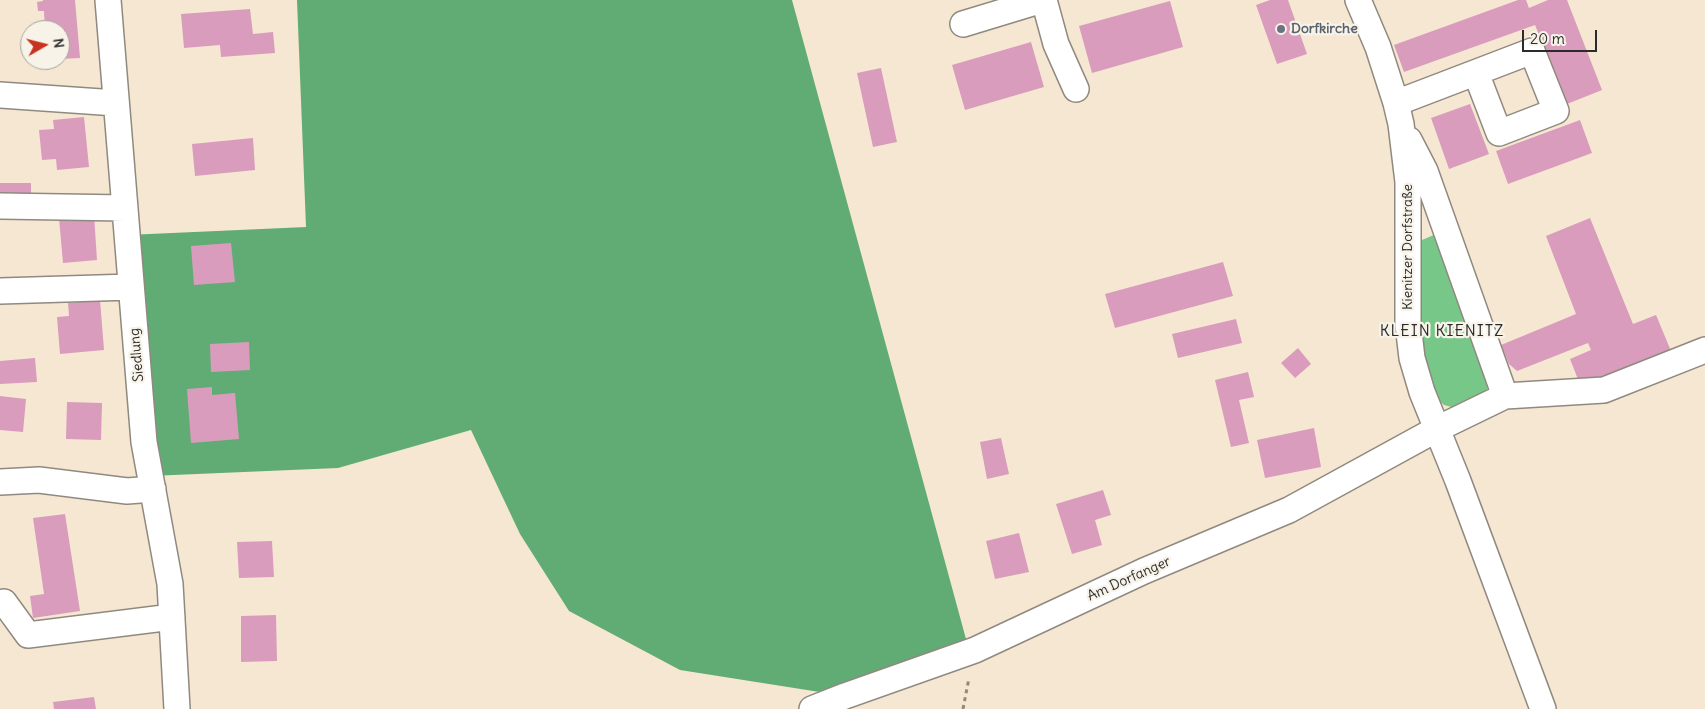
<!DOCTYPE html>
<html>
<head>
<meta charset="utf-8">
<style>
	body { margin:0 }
	#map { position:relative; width:1705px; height:709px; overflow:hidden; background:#f6e7d3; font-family:Delius,sans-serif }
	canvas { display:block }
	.north { position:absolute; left:20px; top:20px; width:50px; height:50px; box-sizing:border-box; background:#f7f3e8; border:1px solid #a5a39c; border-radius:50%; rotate:82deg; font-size:14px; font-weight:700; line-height:20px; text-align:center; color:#2b2b2b }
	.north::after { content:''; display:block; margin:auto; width:18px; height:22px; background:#c8321e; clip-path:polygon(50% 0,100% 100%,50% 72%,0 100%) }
	.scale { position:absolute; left:1522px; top:30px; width:75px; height:22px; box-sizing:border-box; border:2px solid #2b2b2b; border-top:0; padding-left:6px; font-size:15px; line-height:18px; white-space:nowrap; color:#2b2b2b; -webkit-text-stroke:4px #f7f3e8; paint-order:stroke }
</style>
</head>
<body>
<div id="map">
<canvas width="1705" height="709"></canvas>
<div class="north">N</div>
<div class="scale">20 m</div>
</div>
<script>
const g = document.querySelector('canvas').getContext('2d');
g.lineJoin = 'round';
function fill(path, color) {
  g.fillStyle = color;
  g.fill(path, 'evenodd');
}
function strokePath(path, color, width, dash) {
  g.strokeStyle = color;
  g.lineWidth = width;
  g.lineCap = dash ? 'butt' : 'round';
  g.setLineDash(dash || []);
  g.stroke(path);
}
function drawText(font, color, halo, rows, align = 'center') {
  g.font = font + ' Delius,sans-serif';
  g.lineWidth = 4.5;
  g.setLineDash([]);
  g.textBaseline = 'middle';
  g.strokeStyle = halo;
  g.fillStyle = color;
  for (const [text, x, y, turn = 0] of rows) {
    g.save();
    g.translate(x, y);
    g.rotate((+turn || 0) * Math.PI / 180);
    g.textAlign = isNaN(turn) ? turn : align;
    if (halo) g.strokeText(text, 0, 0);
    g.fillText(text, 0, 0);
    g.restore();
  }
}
const green = new Path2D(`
	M1436 234 1490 374 1487 389 1482 398 1455 408 1444 405 1435 397 1424 361 1419 325 1422 240Z`);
const forest = new Path2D(`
	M297 0H792L966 639 845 696 680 670 569 611 520 534 471 430 338 468 150 476 127 235 306 227Z`);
const building = new Path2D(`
	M43 0H75L80 58 60 59V30H45L44 11H38L37 2 43 1Z
	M1270 0H1288L1307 54 1277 64 1256 5Z
	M1518 0H1526L1529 8 1548 0H1567L1602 90 1567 104 1535 25 1404 72 1394 45Z
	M1170 1 1183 47 1092 73 1079 26Z
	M250 9 253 34 273 32 275 53 221 57 220 45 184 48 181 14Z
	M1031 42 1044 87 965 110 952 65Z
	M881 68 897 142 873 147 857 73Z
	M1470 104 1489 154 1449 169 1431 118Z
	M84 117 89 167 57 170 56 159 42 160 39 130 54 129 53 120Z
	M1580 120 1592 153 1508 184 1496 151Z
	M253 138 255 170 195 176 192 144Z
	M0 183H31V200L0 201Z
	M94 215 97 260 63 263 59 218Z
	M1590 218 1633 324 1656 315 1671 351 1581 387 1570 359 1591 350 1588 343 1517 371 1509 364 1501 345 1576 314 1546 236Z
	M231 243 235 282 194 285 191 246Z
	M1223 262 1233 296 1115 328 1105 294Z
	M100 300 104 350 60 354 57 317 69 316 68 303Z
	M1236 319 1242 343 1178 358 1172 334Z
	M249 342 250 370 211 372 210 344Z
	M1298 348 1311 364 1295 378 1281 363Z
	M35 358 37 382 0 384V361Z
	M1248 372 1254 397 1239 400 1249 443 1231 447 1215 380Z
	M212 387V395L235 393 239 439 191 443 187 389Z
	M0 396 26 399 23 432 0 430Z
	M67 402 102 403 101 440 66 439Z
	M1314 428 1321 467 1265 478 1257 440Z
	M1001 438 1009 474 987 479 980 442Z
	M1103 490 1111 515 1095 520 1102 545 1072 554 1056 504Z
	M65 514 80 611 33 618 30 596 44 594 33 518Z
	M1019 533 1029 572 995 579 986 541Z
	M272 541 274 577 239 578 237 542Z
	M276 615 277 661 241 662V616Z
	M94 697 96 709H54L53 702Z`);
const path = new Path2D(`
	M963 709 969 678`);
const minor = new Path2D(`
	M108 0 144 442 170 584 177 709
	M1044 0 1056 44 1076 89
	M1358 0 1378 47 1396 103 1401 124 1408 182V324L1412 358 1422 392 1458 481 1543 709
	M963 24 1042 0
	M0 95 116 103
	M1396 103 1532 51 1556 111 1499 133 1476 73
	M1409 140 1425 171 1505 396
	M0 206 125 208
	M0 291 131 287
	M0 482 39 480 127 491 153 489
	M4 602 28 635 172 617
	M812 709 845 696 975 650 1144 571 1289 510 1437 429 1505 396 1604 390 1705 350`);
const markers = [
	[1281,29,5,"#6b7280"]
];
const worshipNames = [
	["Dorfkirche",1291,29]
];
const streetNames = [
	["Kienitzer Dorfstraße",1408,247,-90],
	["Siedlung",137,355,-95],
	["Am Dorfanger",1129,579,-24]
];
const quarterNames = [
	["KLEIN KIENITZ",1442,331]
];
fill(green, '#77c788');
fill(forest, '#61ac74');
fill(building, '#d99cbc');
strokePath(minor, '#90897f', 28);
strokePath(path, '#90897f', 3, [4, 4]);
strokePath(minor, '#fff', 25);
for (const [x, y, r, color] of markers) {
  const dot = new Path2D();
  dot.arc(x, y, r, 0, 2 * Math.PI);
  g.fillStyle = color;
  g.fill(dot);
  strokePath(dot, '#f7f3e8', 2);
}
drawText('bold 14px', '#5b616d', '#f7f3e8', worshipNames, 'left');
drawText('14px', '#2b2b2b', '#f7f3e8', streetNames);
g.letterSpacing = '1px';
drawText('16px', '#2b2b2b', '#f7f3e8', quarterNames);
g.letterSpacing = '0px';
</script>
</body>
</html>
